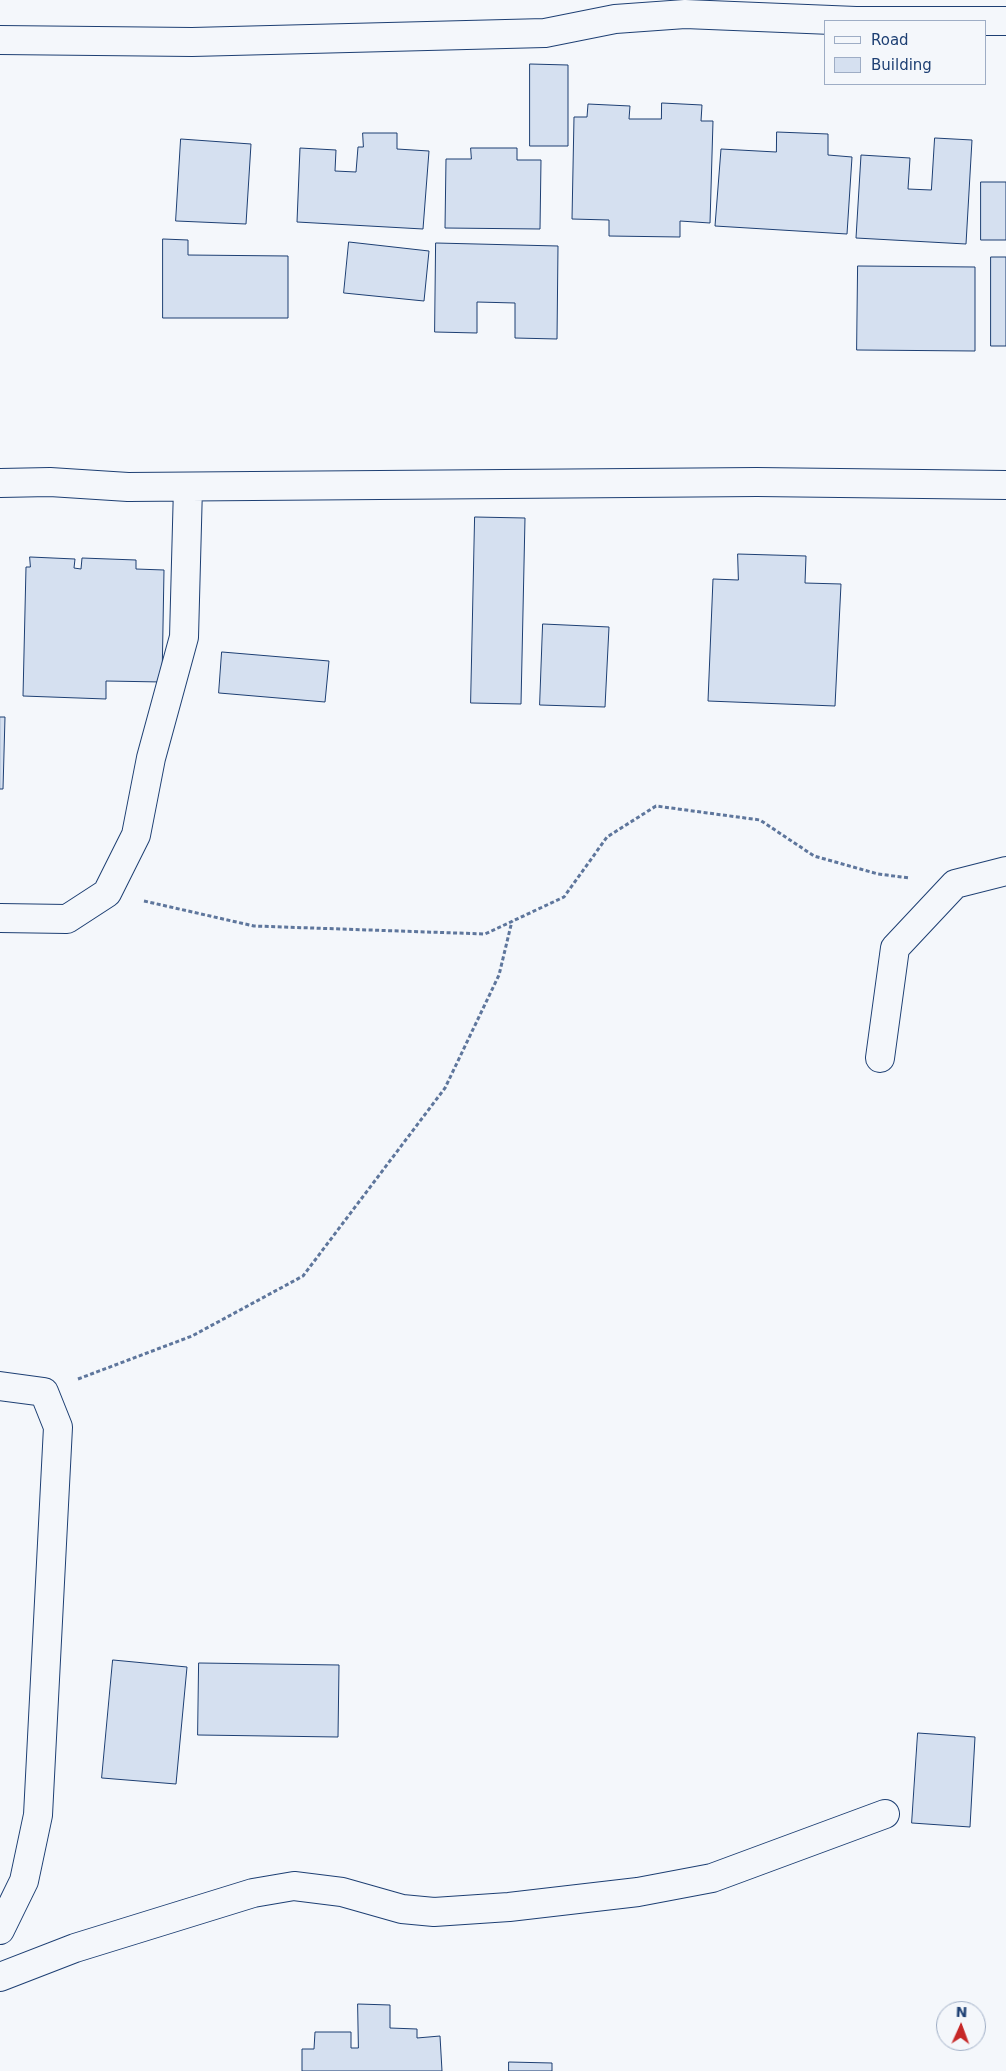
<!DOCTYPE html>
<html>
<head>
<meta charset="utf-8">
<style>
	body { margin:0 }
	#map { position:relative; width:1006px; height:2071px; overflow:hidden; background:#f4f7fb; font-family:"DejaVu Sans",sans-serif }
	canvas { display:block }
	.legend { position:absolute; left:824px; top:20px; width:162px; height:65px; box-sizing:border-box; background:#f4f7fb; border:1px solid #9eadc5; margin:0; padding:6px 9px; list-style:none; font-size:15px; color:#1d3f73 }
	.legend li { display:flex; align-items:center; gap:10px; height:25px }
	.legend b { width:25px; border:1px solid #9eadc5 }
	.north { position:absolute; left:936px; top:2001px; width:50px; height:50px; box-sizing:border-box; background:#f4f7fb; border:1px solid #9eadc5; border-radius:50%; rotate:2deg; font-size:14px; font-weight:700; line-height:20px; text-align:center; color:#1d3f73 }
	.north::after { content:''; display:block; margin:auto; width:18px; height:22px; background:#c62828; clip-path:polygon(50% 0,100% 100%,50% 72%,0 100%) }
</style>
</head>
<body>
<div id="map">
<canvas width="1006" height="2071"></canvas>
<ul class="legend">
<li><b style="height:6px;background:#f4f7fb"></b>Road</li>
<li><b style="height:14px;background:#d5e0f0"></b>Building</li>
</ul>
<div class="north">N</div>
</div>
<script>
const g = document.querySelector('canvas').getContext('2d');
g.lineJoin = 'round';
function fill(path, color) {
  g.fillStyle = color;
  g.fill(path, 'evenodd');
}
function strokePath(path, color, width, dash) {
  g.strokeStyle = color;
  g.lineWidth = width;
  g.lineCap = dash ? 'butt' : 'round';
  g.setLineDash(dash || []);
  g.stroke(path);
}
const building = new Path2D(`
	M530 64 568 65V146H530Z
	M662 103 702 105 701 121H713L710 223 680 221V237L609 236V220L572 219 574 117H587L588 104 630 106 629 119H661Z
	M777 132 828 134V155L852 157 847 234 715 226 721 149 776 152Z
	M363 133H397V149L429 151 423 229 297 222 300 148 336 150 335 171 356 172 358 147H363Z
	M935 138 972 140 966 244 856 238 861 155 910 158 908 189 931 190Z
	M181 139 251 144 246 224 176 221Z
	M471 148H517V160H541L540 229 445 228 446 159H471Z
	M981 182H1006V240H981Z
	M163 239 188 240V255L288 256V318H163Z
	M349 242 429 251 424 301 344 293Z
	M436 243 558 246 557 339 515 338V303L477 302V333L435 332Z
	M991 257H1006V346H991Z
	M858 266 975 267V351L857 350Z
	M475 517 525 518 521 704 471 703Z
	M738 554 806 556 805 583 841 584 835 706 708 701 713 579 738 580Z
	M30 557 75 559 74 568 81 569 82 558 136 560V569L164 570 162 682 106 681V699L23 696 26 567H30Z
	M543 624 609 627 605 707 540 705Z
	M222 652 329 661 325 702 219 693Z
	M0 717H5L3 789H0Z
	M113 1660 187 1667 176 1784 102 1778Z
	M199 1663 339 1665 338 1737 198 1735Z
	M918 1733 975 1737 970 1827 912 1823Z
	M358 2004 390 2005V2028L417 2029V2038L440 2036 442 2071H302V2049H314L315 2032H351V2048H358Z
	M509 2062 552 2063V2071H509Z`);
const path = new Path2D(`
	M144 901 254 926 485 934 564 897 607 837 656 806 760 820 814 856 878 874 910 878
	M78 1379 192 1336 303 1276 445 1088 499 975 512 921`);
const street = new Path2D(`
	M0 40 192 42 545 33 615 19 685 14 856 21H1006
	M0 483 50 482 128 487 757 482 1006 485
	M0 918 67 919 107 893 136 835 151 758 184 637 188 487
	M880 1058 895 948 955 884 1006 871
	M0 1386 44 1392 58 1427 38 1815 24 1881 0 1930
	M0 1977 75 1948 253 1893 294 1886 342 1892 402 1909 434 1912 509 1907 638 1892 712 1878 885 1814`);
fill(building, '#d5e0f0');
strokePath(building, '#1d3f73', 1);
strokePath(street, '#1d3f73', 30);
strokePath(path, '#5e769c', 3, [4, 2.5]);
strokePath(street, '#f4f7fb', 28);
</script>
</body>
</html>
